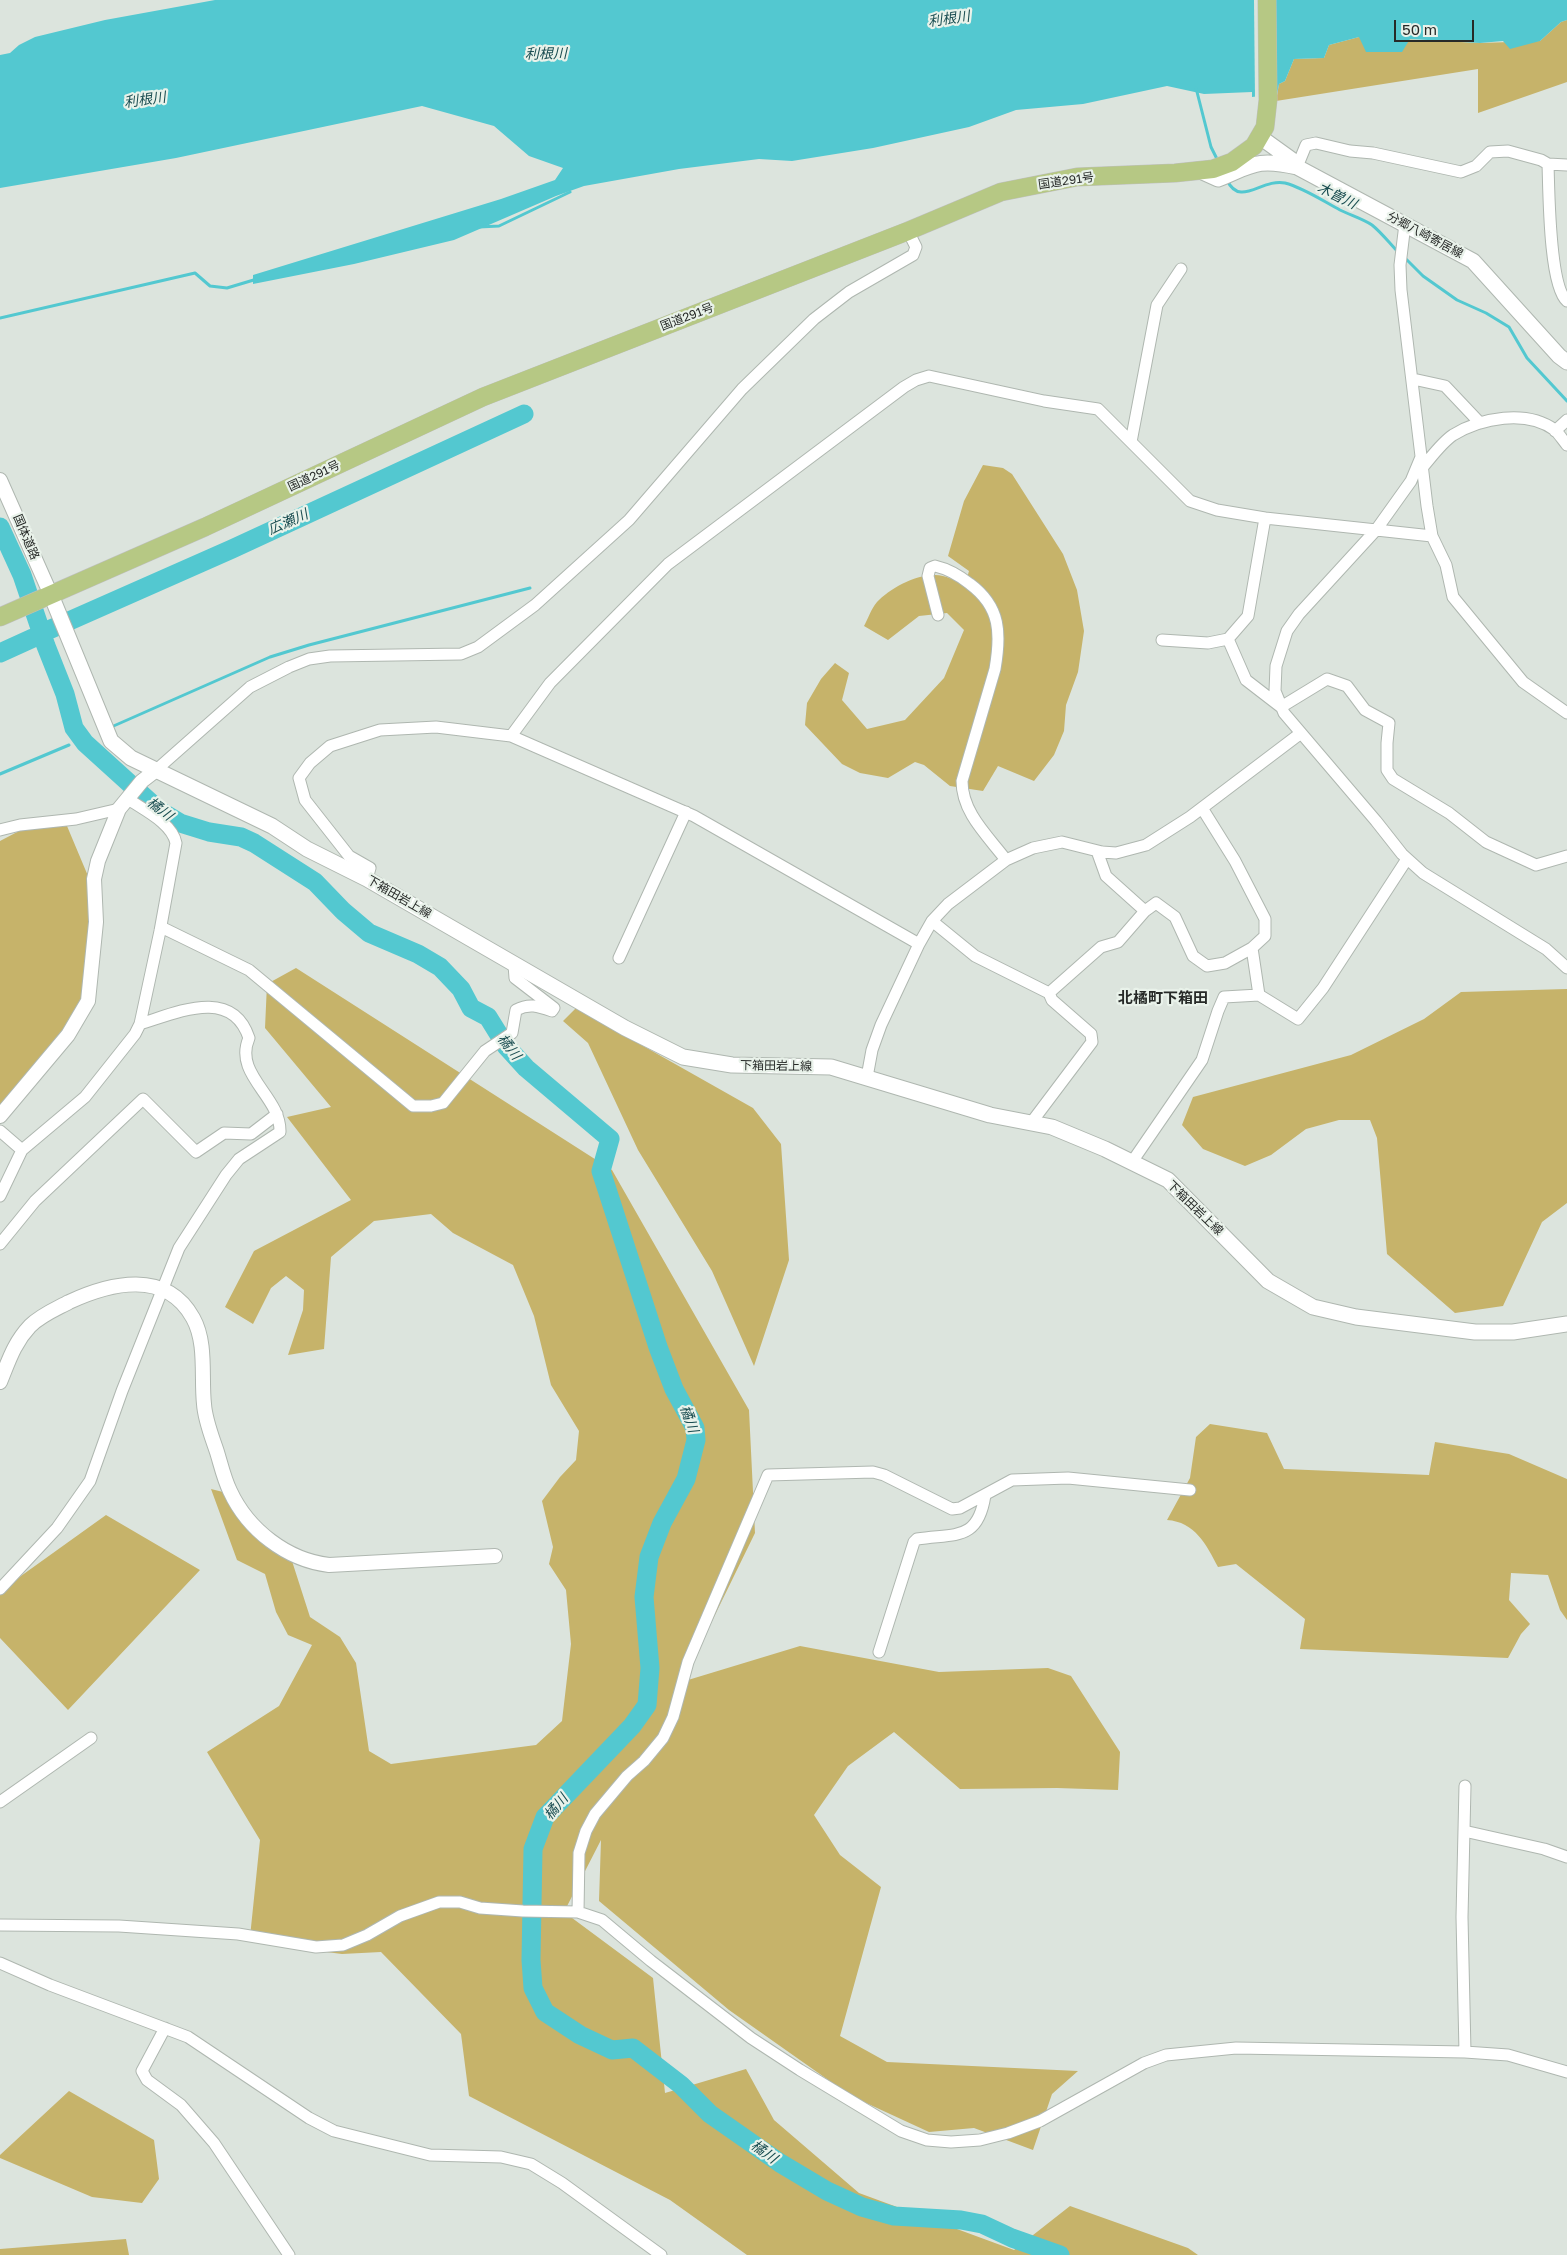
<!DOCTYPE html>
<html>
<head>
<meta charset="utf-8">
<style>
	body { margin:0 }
	#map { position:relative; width:1567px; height:2255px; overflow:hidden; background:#dce4dd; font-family:"Golos Text",sans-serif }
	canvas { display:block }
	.scale { position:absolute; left:1394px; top:20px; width:80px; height:22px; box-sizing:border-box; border:2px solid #272a28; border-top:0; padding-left:6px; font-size:15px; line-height:18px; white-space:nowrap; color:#272a28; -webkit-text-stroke:4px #e9f2ea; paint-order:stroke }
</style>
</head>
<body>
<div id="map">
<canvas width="1567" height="2255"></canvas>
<div class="scale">50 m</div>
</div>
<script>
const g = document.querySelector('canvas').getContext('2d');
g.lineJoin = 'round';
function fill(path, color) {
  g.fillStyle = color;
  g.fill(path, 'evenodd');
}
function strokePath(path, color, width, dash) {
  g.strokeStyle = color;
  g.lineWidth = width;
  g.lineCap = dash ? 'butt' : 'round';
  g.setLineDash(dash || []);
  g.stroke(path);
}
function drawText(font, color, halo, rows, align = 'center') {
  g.font = font + ' "Golos Text","Noto Sans JP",sans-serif';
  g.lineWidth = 4.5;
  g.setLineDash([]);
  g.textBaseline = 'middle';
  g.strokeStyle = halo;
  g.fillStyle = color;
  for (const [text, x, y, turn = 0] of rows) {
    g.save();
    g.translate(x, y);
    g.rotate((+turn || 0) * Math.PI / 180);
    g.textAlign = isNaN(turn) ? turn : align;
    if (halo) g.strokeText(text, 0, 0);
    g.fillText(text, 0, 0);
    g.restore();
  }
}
const green = new Path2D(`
	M1567 20V82L1478 113V69L1276 101 1279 84 1285 81 1294 59 1324 58 1329 45 1359 37 1480 43 1540 41 1561 22Z
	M983 465 1003 468 1012 474 1063 554 1077 590 1084 631 1078 672 1066 705 1064 731 1054 755 1034 781 998 766 983 791 950 786 924 765 915 762 888 778 860 773 842 764 805 725 807 703 821 679 835 663 849 673 842 700 867 729 905 720 944 678 964 630 947 613 919 616 888 640 864 626C868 619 871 609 877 602 889 589 916 574 935 575 946 575 955 581 965 585L969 571 948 556 964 501Z
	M67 826 88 876 91 925 83 999 75 1015 0 1110V841L21 830Z
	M296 968 612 1170 749 1410 755 1533 670 1707 688 1680 800 1646 939 1672 1048 1668 1071 1676 1120 1752 1118 1790 1057 1788 960 1789 894 1732 848 1766 814 1815 840 1855 881 1887 840 2036 887 2062 1078 2071 1052 2094 1033 2150 974 2128 929 2132 851 2096 729 2010 599 1901 601 1840 564 1912 653 1978 665 2093 746 2069 774 2120 859 2193 1014 2250 1070 2206 1188 2248 1198 2255H747L670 2200 469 2096 461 2034 381 1952 342 1954 287 1947 250 1937 260 1840 207 1752 279 1706 312 1645 288 1635 276 1612 265 1574 237 1560 211 1489 227 1493 241 1519 256 1538 292 1561 310 1617 340 1637 356 1663 369 1751 391 1764 536 1745 562 1721 571 1644 566 1590 549 1564 553 1547 542 1501 560 1477 576 1460 579 1431 551 1385 534 1316 513 1265 453 1233 431 1214 374 1221 331 1257 324 1349 288 1355 303 1310 304 1290 286 1276 271 1288 253 1324 225 1307 254 1251 351 1200 287 1117 331 1107 265 1028 267 984Z
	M1567 989V1203L1542 1222 1503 1306 1455 1313 1387 1254 1377 1138 1370 1120H1339L1306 1129 1271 1155 1245 1166 1203 1149 1182 1125 1193 1097 1351 1055 1424 1019 1461 992Z
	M576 1008 753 1108 781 1144 789 1260 754 1366 712 1271 638 1150 588 1043 563 1021Z
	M1210 1424 1267 1433 1284 1469 1429 1475 1435 1442 1509 1454 1567 1479V1620L1560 1610 1548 1575 1511 1573 1509 1600 1530 1624 1521 1634 1508 1658 1300 1649 1305 1619 1236 1564 1218 1567C1206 1544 1195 1522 1167 1520L1190 1478 1196 1437Z
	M106 1515 200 1570 68 1710 0 1638V1591Z
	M69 2091 154 2140 159 2179 142 2203 92 2197 0 2158V2155Z
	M126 2239 129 2255H0V2249Z`);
const water = new Path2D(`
	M215 0H1567V20L1561 22 1540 41 1510 49 1503 41 1480 43 1410 39 1402 52H1366L1359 37 1329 45 1324 58 1294 59 1285 81 1279 84 1277 94 1252 97V92L1204 94 1167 86 1083 104 1016 110 969 127 873 148 792 161 759 159 679 169 584 186 556 196 454 240 354 264 253 284V275L501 199 555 180 563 168 529 156 494 126 422 106 176 158 0 188V55L10 53 19 45 35 37 105 20Z`);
const pier = new Path2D(`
	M1254 0H1274L1275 96 1255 99Z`);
const stream = new Path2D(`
	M1196 88 1211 147 1218 161
	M1227 180C1240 208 1262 178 1285 183 1304 188 1323 201 1340 210 1350 215 1363 219 1372 225 1382 233 1390 244 1399 253
	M479 227 499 226 570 192
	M1404 257 1423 276 1457 300 1486 313 1509 327 1527 358 1567 401
	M0 318 195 273 210 286 227 288 257 279
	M109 728 270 657 309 645 530 588
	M0 774 69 745`);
const river = new Path2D(`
	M0 527 22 575 46 646 65 694 74 728 85 743 160 811 180 823 209 832 241 837 254 843 315 882 343 911 369 933 418 954 440 967 461 989 471 1008 488 1017 506 1046 526 1068 610 1139 601 1171 658 1347 674 1389 695 1428 696 1440 686 1479 662 1523 649 1557 644 1597 650 1668 647 1705 632 1726 545 1817 533 1849 531 1960 533 1988 545 2012 580 2035 612 2050 633 2048 681 2085 710 2114 780 2163 827 2191 862 2207 894 2216 961 2220 982 2224 1012 2238 1060 2255
	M51 629 232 549 524 414
	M0 653 33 638`);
const minor = new Path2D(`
	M1548 164C1549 191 1549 286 1567 301
	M1297 167 1306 145 1316 143 1350 151 1373 153 1461 172 1476 166 1490 152 1508 151 1541 160 1548 164 1567 165
	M1405 224 1400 265 1401 290 1427 506 1432 536 1446 565 1453 597 1523 682 1567 713
	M1413 379 1445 386 1480 423
	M1555 431 1567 420
	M1131 442 1157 305 1181 269
	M1421 457 1411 481 1376 530 1299 614 1287 631 1276 666 1275 691 1284 713 1376 821 1402 854 1423 873 1546 949 1567 968
	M1421 469C1430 459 1441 443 1453 435 1481 418 1526 409 1555 430 1559 434 1563 440 1567 445
	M938 615 928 576 930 568 935 566C948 569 960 576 970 584 1001 607 1001 634 995 669L962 781C962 813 988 836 1006 860
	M1228 639 1246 680 1281 707 1327 679 1347 686 1365 710 1389 723 1387 743V770L1393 779 1449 813 1486 842 1536 865 1567 856
	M1162 640 1208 643 1228 639 1248 616 1265 518
	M511 736 550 683 668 564 904 387 916 380 929 376 1044 401 1098 409 1190 501 1217 510 1265 518 1432 536
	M155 771 250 687 289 667 309 659 330 656 461 654 478 647 535 605 629 520 742 389 814 319 849 292 913 255 916 247 908 231
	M1202 808 1235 861 1265 919V936L1252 948 1259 995
	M0 830 20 825 76 819 119 809
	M367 879 370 868 349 856 305 800 299 778 310 763 330 746 380 730 436 727 511 736 694 816 919 944
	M1145 911 1156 903 1175 917 1193 956 1207 966 1225 963 1252 948
	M932 921 975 956 1049 993 1101 947 1118 942 1145 911 1106 876 1097 851
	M161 927 249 970 413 1106H431L443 1103 485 1051 512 1033 516 1010C529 1003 538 1006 552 1011L554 1008 515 978 514 965
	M619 958 686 812
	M867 1077 872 1050 881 1025 919 944 932 921 948 904 1006 860 1033 848 1062 842 1102 852 1116 853 1146 845 1190 817 1301 733
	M1031 1123 1092 1042 1091 1034 1052 1000 1049 993
	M0 1131 22 1150
	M1134 1159 1202 1060 1218 1011 1224 997 1259 995 1298 1019 1323 988 1407 859
	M0 1196 22 1150 85 1097 135 1034 140 1024 160 931 176 843C172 823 144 810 128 799
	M0 1244 35 1201 143 1099 196 1152 224 1133 251 1134 277 1114
	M0 1589 57 1528 90 1481 122 1391 179 1248 226 1175 239 1159 280 1132C281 1096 233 1075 249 1038 232 986 176 1013 140 1024
	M879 1652 914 1542 917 1539C955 1533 978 1542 985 1495
	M1465 1786 1462 1917 1465 2052
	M0 1802 91 1738
	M1464 1831 1544 1849 1567 1857
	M578 1912 579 1853 586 1831 595 1814 627 1776 644 1761 663 1738 673 1717 688 1662 768 1475 873 1472 884 1475 952 1509 960 1508 1012 1480 1068 1478 1190 1490
	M0 1925 119 1926 238 1934 316 1947 343 1945 367 1935 400 1916 439 1902H460L480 1908 523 1911 578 1912 602 1920 651 1961 751 2038 800 2070 901 2131 927 2140 951 2142 980 2140 1008 2133 1040 2121 1144 2063 1166 2055 1236 2048 1465 2052 1508 2055 1567 2072
	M0 1963 50 1985 188 2037 309 2118 334 2131 430 2155 501 2157 531 2164 562 2183 661 2255
	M165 2028 142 2071 147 2080 181 2105 214 2143 289 2255`);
const tertiary = new Path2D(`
	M0 480 51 595
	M0 1116 68 1035 88 1001 96 922 94 879 98 861 119 809 142 781 155 771
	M0 1382C9 1360 14 1343 30 1326 41 1315 56 1309 69 1302 110 1283 166 1269 193 1318 207 1343 201 1377 204 1404 205 1420 212 1437 217 1452 221 1465 224 1479 230 1491 248 1530 287 1560 329 1565L495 1556`);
const secondary = new Path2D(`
	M1260 137 1292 160 1297 167 1473 261 1559 356 1567 362
	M1198 170 1218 179C1253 165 1257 158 1297 167
	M51 595 111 741 131 758 272 826 307 849 367 879 625 1028 683 1057 732 1065 831 1067 990 1115 1052 1127 1105 1149 1168 1180 1268 1281 1313 1307 1356 1317 1475 1332H1513L1567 1324`);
const trunk = new Path2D(`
	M0 617 205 527 483 397 908 231 1001 192 1077 177 1175 173 1213 169 1232 162 1254 146 1265 127 1268 100 1267 0`);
const streetNames = [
	["国道291号",1066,181,-8],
	["分郷八崎寄居線",1425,235,28],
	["国道291号",687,317,-21],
	["国道291号",314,476,-25],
	["国体道路",26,537,67],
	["下箱田岩上線",399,897,30],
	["下箱田岩上線",776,1066,1],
	["下箱田岩上線",1195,1208,44]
];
const waterNames = [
	["利根川",949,19,-8],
	["利根川",546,54,-1],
	["利根川",145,100,-8],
	["木曽川",1337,196,26],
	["広瀬川",288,522,-24],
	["橘川",160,809,38],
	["橘川",509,1047,52],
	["橘川",689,1419,70],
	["橘川",556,1807,-50],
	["橘川",764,2152,35]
];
const quarterNames = [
	["北橘町下箱田",1163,998]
];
fill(green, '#c6b36a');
fill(water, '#53c8d0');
fill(pier, '#dce4dd');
strokePath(stream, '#53c8d0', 3);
strokePath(river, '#53c8d0', 19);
strokePath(minor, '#afb7b0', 13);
strokePath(tertiary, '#afb7b0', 16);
strokePath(secondary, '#afb7b0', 17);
strokePath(trunk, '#bebfbe', 19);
strokePath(minor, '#fff', 11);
strokePath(tertiary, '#fff', 14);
strokePath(secondary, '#fff', 15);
strokePath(trunk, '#b6c884', 18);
drawText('12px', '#272a28', '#e9f2ea', streetNames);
drawText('italic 14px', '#1a4d51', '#e9f2ea', waterNames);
drawText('bold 15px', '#272a28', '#e9f2ea', quarterNames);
</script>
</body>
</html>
